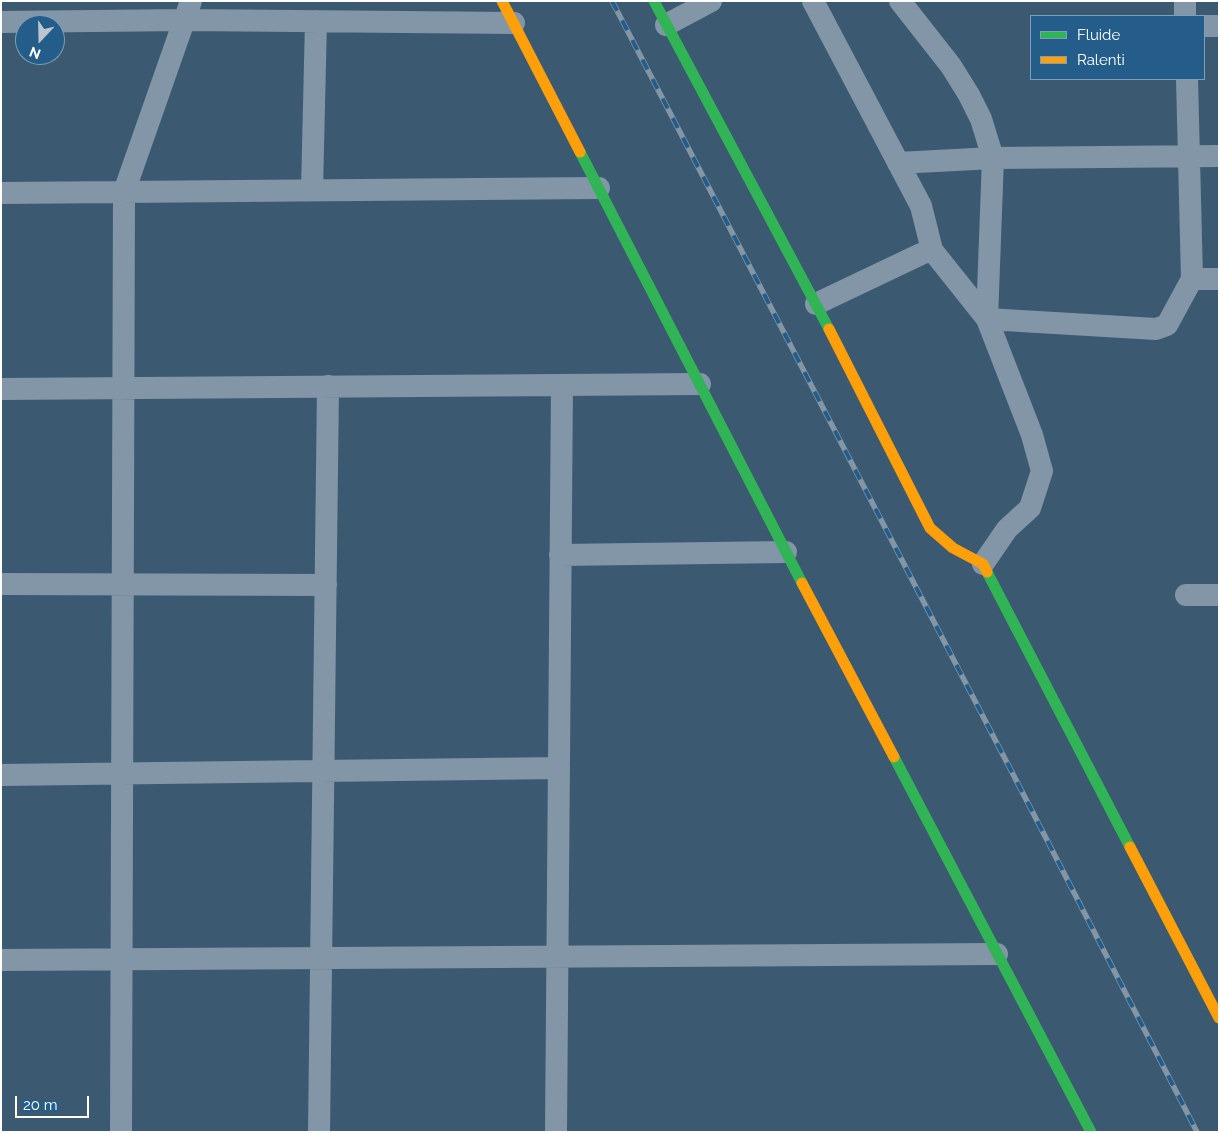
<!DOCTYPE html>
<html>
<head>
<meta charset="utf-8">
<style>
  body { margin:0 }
  #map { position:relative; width:1220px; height:1133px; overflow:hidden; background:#3b5a72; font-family:Raleway,sans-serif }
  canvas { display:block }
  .frame { position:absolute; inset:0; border:2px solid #fff; pointer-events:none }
  .legend { position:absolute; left:1030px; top:15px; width:175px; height:65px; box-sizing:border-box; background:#245d89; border:1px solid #7c9eb8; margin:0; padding:6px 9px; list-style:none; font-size:15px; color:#fff }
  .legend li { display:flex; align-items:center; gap:10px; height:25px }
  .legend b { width:25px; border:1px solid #7c9eb8 }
  .north { position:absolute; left:15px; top:15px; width:50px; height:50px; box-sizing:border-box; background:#245d89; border:1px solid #7c9eb8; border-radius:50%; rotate:201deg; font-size:14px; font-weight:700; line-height:20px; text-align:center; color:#fff }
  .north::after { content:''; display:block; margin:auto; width:18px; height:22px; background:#bac5ce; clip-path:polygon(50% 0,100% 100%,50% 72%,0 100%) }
  .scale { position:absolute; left:15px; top:1096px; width:74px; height:22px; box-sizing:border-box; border:2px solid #fff; border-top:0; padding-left:6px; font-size:15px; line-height:18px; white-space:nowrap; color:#fff; -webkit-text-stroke:4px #245d89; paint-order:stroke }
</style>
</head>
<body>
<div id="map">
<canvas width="1220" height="1133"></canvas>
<div class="frame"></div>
<ul class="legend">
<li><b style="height:6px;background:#30b455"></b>Fluide</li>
<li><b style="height:6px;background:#ff9f0a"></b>Ralenti</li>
</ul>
<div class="north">N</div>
<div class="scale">20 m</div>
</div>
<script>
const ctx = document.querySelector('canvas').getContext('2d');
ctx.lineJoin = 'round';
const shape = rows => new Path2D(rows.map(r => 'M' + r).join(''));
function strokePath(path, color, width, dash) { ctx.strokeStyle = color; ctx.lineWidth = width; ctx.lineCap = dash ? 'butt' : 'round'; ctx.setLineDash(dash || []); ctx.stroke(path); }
const street = shape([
  [813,1,921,206,932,250,921,254,816,304],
  [900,1,951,66,969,95,981,119,993,158,987,319,1032,435,1042,471,1030,508,1007,529,983,564],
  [1185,1,1185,16],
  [1,22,185,20,514,23],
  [666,25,711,1],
  [1204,26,1219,26],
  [898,163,993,158,1219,156],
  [312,190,316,21],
  [1,193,599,188],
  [932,250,987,319,1156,329,1167,325,1192,279,1187,79],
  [1192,279,1219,279],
  [1,389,700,384],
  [560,555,786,552],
  [1,584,326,585],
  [1186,595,1219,595],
  [1,775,559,768],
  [1,960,997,954],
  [121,1132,124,192,191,1],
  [319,1132,328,386],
  [556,1132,562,385]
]);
const fast = shape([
  [654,1,829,329],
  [580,152,802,583],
  [987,572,1130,847],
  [894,757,1091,1132]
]);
const slow = shape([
  [502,1,580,152],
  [829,329,930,528,953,548,983,564,987,572],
  [802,583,894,757],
  [1130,847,1219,1018]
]);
const rail = shape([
  [612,1,1030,807,1197,1132]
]);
strokePath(street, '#8296a7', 22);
strokePath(fast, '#30b455', 11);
strokePath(slow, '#ff9f0a', 11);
strokePath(rail, '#8296a5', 5.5);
strokePath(rail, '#245d89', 4, [11]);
</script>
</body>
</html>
